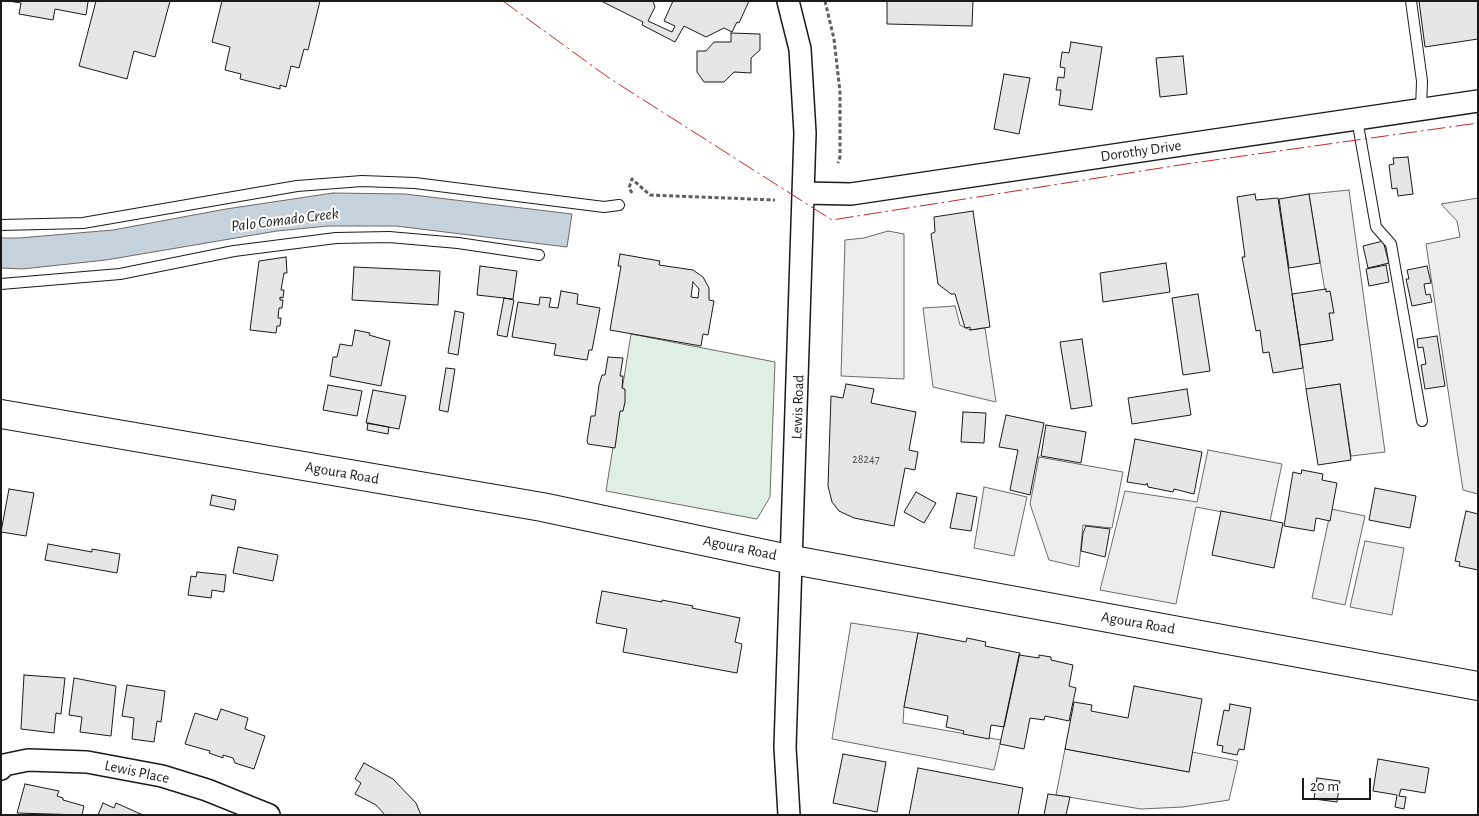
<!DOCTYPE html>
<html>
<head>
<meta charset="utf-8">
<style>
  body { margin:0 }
  #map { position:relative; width:1479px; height:816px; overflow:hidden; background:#fff; font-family:"Alegreya Sans",sans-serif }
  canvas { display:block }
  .frame { position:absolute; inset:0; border:2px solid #1a1a1a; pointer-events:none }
  .scale { position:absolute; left:1302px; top:778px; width:69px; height:22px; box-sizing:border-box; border:2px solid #1a1a1a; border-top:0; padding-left:6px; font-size:15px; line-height:18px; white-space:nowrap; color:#1a1a1a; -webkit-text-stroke:4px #fff; paint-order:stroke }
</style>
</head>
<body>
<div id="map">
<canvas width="1479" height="816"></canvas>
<div class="frame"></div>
<div class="scale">20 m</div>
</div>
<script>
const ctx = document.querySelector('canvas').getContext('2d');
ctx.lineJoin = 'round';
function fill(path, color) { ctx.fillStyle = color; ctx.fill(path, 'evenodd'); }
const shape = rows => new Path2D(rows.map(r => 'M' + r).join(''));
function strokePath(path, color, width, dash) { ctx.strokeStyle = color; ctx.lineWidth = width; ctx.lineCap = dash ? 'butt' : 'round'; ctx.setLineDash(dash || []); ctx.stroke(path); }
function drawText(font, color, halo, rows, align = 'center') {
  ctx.font = font + ' "Alegreya Sans",sans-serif'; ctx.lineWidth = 4; ctx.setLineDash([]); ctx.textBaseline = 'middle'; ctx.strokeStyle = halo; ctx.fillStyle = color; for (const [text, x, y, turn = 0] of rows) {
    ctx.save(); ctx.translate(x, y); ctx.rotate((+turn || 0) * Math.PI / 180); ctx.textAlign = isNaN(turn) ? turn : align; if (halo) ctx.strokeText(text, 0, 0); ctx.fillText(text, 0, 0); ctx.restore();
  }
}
const green = shape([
  [631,334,775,362,770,497,757,519,606,491,631,334]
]);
const parking = shape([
  [1349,190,1385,452,1351,456,1340,384,1306,389,1300,345,1333,340,1309,194,1349,190],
  [1478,198,1478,494,1463,490,1426,244,1460,237,1457,221,1441,204,1478,198],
  [888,231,904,234,904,379,841,376,845,240,864,238,888,231],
  [955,306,960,325,970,330,985,328,996,402,933,387,923,308,955,306],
  [1208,450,1282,464,1270,521,1196,507,1176,604,1100,590,1125,491,1197,502,1208,450],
  [1039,457,1123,472,1112,528,1083,525,1079,567,1049,560,1030,504,1039,457],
  [984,487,1027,497,1014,556,974,548,984,487],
  [1331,509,1365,516,1345,605,1312,598,1331,509],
  [1365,541,1404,548,1392,615,1350,607,1365,541],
  [851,623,918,633,904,707,903,723,1001,740,994,770,832,739,851,623],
  [1065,749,1189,772,1192,752,1238,761,1229,800,1183,807,1141,809,1056,795,1065,749]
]);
const water = shape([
  [333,193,405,194,572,214,567,247,396,226,328,226,277,231,106,260,22,269,1,268,1,238,19,238,113,230,226,209,333,193]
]);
const building = shape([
  [8,1,90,1,88,2,86,15,55,9,53,20,19,14,21,3,8,1],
  [96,1,170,1,155,57,134,51,127,79,79,66,96,1],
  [222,1,320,1,308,50,304,49,299,68,291,66,286,87,280,85,280,89,240,79,241,74,225,70,230,47,212,42,222,1],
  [601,1,653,1,655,7,648,21,672,32,675,26,664,21,673,1,749,1,739,23,737,22,732,32,724,28,706,37,684,26,675,42,642,25,643,22,601,1],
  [887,1,973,1,972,26,887,24,887,1],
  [1419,1,1478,1,1478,39,1425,47,1419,1],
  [731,33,760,34,760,50,751,58,751,73,734,72,724,82,704,82,697,72,697,51,706,51,714,42,731,42,731,33],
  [1071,42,1102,47,1092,110,1059,105,1061,90,1056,90,1058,77,1064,78,1065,68,1060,67,1062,52,1069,53,1071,42],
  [1183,56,1187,94,1160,97,1156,58,1183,56],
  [1004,74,1030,78,1019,134,994,129,1004,74],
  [1408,157,1413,194,1398,196,1397,188,1392,189,1389,165,1394,164,1393,158,1408,157],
  [1255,194,1256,200,1278,198,1303,368,1273,373,1269,352,1263,353,1260,330,1256,331,1242,257,1245,257,1237,197,1255,194],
  [1309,194,1320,263,1289,268,1279,199,1309,194],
  [973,211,990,327,970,330,970,327,965,328,963,321,955,294,951,294,938,284,931,234,935,232,934,217,973,211],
  [1383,241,1389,263,1368,268,1363,246,1383,241],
  [620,254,660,261,659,265,693,270,703,277,709,288,709,300,714,301,708,335,703,334,701,346,610,330,621,266,618,266,620,254],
  [693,282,699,289,698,298,691,297,693,282],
  [286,257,287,273,284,273,281,290,284,290,283,298,280,297,280,300,283,300,282,308,279,308,278,318,281,318,280,326,277,326,276,333,250,330,259,261,286,257],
  [1166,263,1170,292,1103,302,1100,273,1166,263],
  [1386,265,1389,282,1369,286,1366,269,1386,265],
  [480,266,517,271,513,299,477,295,480,266],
  [1427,266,1431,283,1424,284,1426,295,1430,294,1432,302,1412,306,1406,279,1409,279,1407,270,1427,266],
  [354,267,440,271,438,305,352,300,354,267],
  [1326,289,1326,292,1330,291,1334,313,1329,313,1333,340,1300,345,1292,294,1326,289],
  [561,291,578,294,577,304,600,308,592,350,589,350,587,360,554,355,556,344,512,337,518,302,539,305,540,297,551,298,549,307,558,308,561,291],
  [1198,294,1210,371,1183,375,1172,298,1198,294],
  [504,298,514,300,507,337,497,335,504,298],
  [455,311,464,313,458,355,448,353,455,311],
  [355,330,370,333,369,335,390,341,381,386,330,376,333,357,337,357,340,344,352,346,355,330],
  [1437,336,1445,386,1425,389,1421,365,1426,364,1423,347,1418,348,1417,339,1437,336],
  [1082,339,1092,406,1071,409,1060,342,1082,339],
  [608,357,623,358,620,376,623,376,622,388,625,389,625,402,623,411,620,411,615,448,588,444,587,441,591,416,595,416,599,385,602,375,605,375,608,357],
  [446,368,455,369,448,412,439,410,446,368],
  [846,384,874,389,871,403,916,412,909,450,918,452,915,470,905,468,894,526,854,518,839,511,832,502,828,486,831,396,843,398,846,384],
  [1340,384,1351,460,1318,465,1306,389,1340,384],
  [328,385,362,391,357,416,323,410,328,385],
  [1187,389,1191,415,1132,424,1128,398,1187,389],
  [373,390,406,396,399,429,366,423,373,390],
  [963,412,986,413,984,443,961,442,963,412],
  [1006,415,1044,423,1030,495,1010,490,1018,450,999,447,1006,415],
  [368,423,389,427,388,434,367,430,368,423],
  [1046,425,1086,432,1081,463,1041,456,1046,425],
  [1135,439,1202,452,1194,494,1174,489,1173,492,1148,487,1147,483,1146,485,1127,482,1135,439],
  [1302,470,1323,474,1322,480,1337,483,1330,521,1316,518,1314,531,1284,526,1293,472,1301,474,1302,470],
  [1375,488,1416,496,1410,528,1369,520,1375,488],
  [9,489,34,493,26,536,1,532,9,489],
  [916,492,936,503,924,523,904,512,916,492],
  [957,493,977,497,971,531,950,528,957,493],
  [212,495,236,500,234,510,210,505,212,495],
  [1221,511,1283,523,1274,568,1212,555,1221,511],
  [1466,511,1478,514,1478,570,1459,566,1460,562,1455,561,1466,511],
  [1086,526,1110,529,1105,557,1081,551,1083,533,1086,526],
  [48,544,92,552,92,549,120,554,117,573,45,560,48,544],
  [238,547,278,555,273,581,233,573,238,547],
  [197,572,226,575,224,592,212,590,211,598,188,595,191,576,196,577,197,572],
  [602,591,662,602,662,600,693,606,692,608,740,618,735,642,742,644,737,673,623,652,627,629,596,623,602,591],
  [918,633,966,642,967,638,986,642,985,646,1020,653,1004,727,991,725,989,739,963,734,964,731,946,727,948,716,904,707,918,633],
  [1019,655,1039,658,1039,655,1051,657,1051,660,1073,665,1069,686,1076,688,1069,721,1045,716,1044,720,1030,718,1024,749,1000,744,1019,655],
  [24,675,65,678,61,714,56,713,54,733,21,729,24,675],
  [74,678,116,686,111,736,80,732,82,717,69,715,74,678],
  [127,685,165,691,161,722,157,721,154,742,132,739,134,718,122,716,127,685],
  [1134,686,1202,699,1189,772,1065,749,1074,702,1092,705,1091,711,1128,718,1134,686],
  [1230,704,1251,708,1244,750,1239,749,1237,755,1222,752,1223,746,1217,745,1224,710,1229,711,1230,704],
  [221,709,248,718,245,729,265,736,254,769,235,763,233,758,223,755,223,758,209,753,210,751,185,744,195,713,217,720,221,709],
  [843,754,886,762,877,812,833,803,843,754],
  [1378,759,1429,768,1425,793,1401,789,1399,796,1406,797,1404,809,1395,807,1397,795,1373,791,1378,759],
  [364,763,393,779,416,803,421,815,385,815,376,805,355,794,361,783,355,779,364,763],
  [918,768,1023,788,1018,815,909,815,918,768],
  [1317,778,1340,781,1337,802,1314,799,1317,778],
  [25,784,59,791,57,796,63,798,63,800,84,806,82,815,17,813,25,784],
  [1048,794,1070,797,1066,815,1044,815,1048,794],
  [103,803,114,808,116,803,143,815,98,815,103,803]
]);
const path = shape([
  [825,1,834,39,840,92,840,157,838,163],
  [632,193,629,188,632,179,650,195,775,200]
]);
const service = shape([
  [1411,1,1422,81,1421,110],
  [1357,119,1376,227,1391,244,1422,421],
  [1,225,83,223,297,186,362,181,415,183,604,207,619,205],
  [1,284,120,274,234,251,336,238,389,237,458,243,539,255]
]);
const minor = shape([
  [788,1,800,49,805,133,785,747,789,815],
  [804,193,851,194,1478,101],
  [1,769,4,765,28,760,87,762,162,776,207,790,269,815]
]);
const secondary = shape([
  [1,414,542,507,793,560,1478,686]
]);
const power = shape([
  [503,1,609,78,832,220,1186,164,1478,123]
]);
const numberNames = [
  ["28247",866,459]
];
const streetNames = [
  ["Dorothy Drive",1141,151,-8],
  ["Lewis Road",798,407,-88],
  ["Agoura Road",342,473,10],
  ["Agoura Road",740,548,12],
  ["Agoura Road",1138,623,10],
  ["Lewis Place",137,772,12]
];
const waterNames = [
  ["Palo Comado Creek",285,220,-7]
];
fill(green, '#e0efe3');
strokePath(green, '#6a6a6a', 1);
fill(parking, '#ededed');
strokePath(parking, '#6a6a6a', 1);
fill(water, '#c6d2dc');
strokePath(water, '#6a6a6a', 1);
fill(building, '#e6e6e6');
strokePath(building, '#1a1a1a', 1);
strokePath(service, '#1a1a1a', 12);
strokePath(minor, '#1a1a1a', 24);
strokePath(secondary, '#1a1a1a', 30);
strokePath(path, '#5f5f5f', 3, [4, 2.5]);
strokePath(service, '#fff', 10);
strokePath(minor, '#fff', 21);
strokePath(secondary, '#fff', 28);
strokePath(power, '#c62828', 1, [18, 4, 2.5, 4]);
drawText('12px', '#4d4d4d', null, numberNames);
drawText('15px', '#1a1a1a', '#fff', streetNames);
drawText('italic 16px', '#1a1a1a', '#fff', waterNames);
</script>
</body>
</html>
